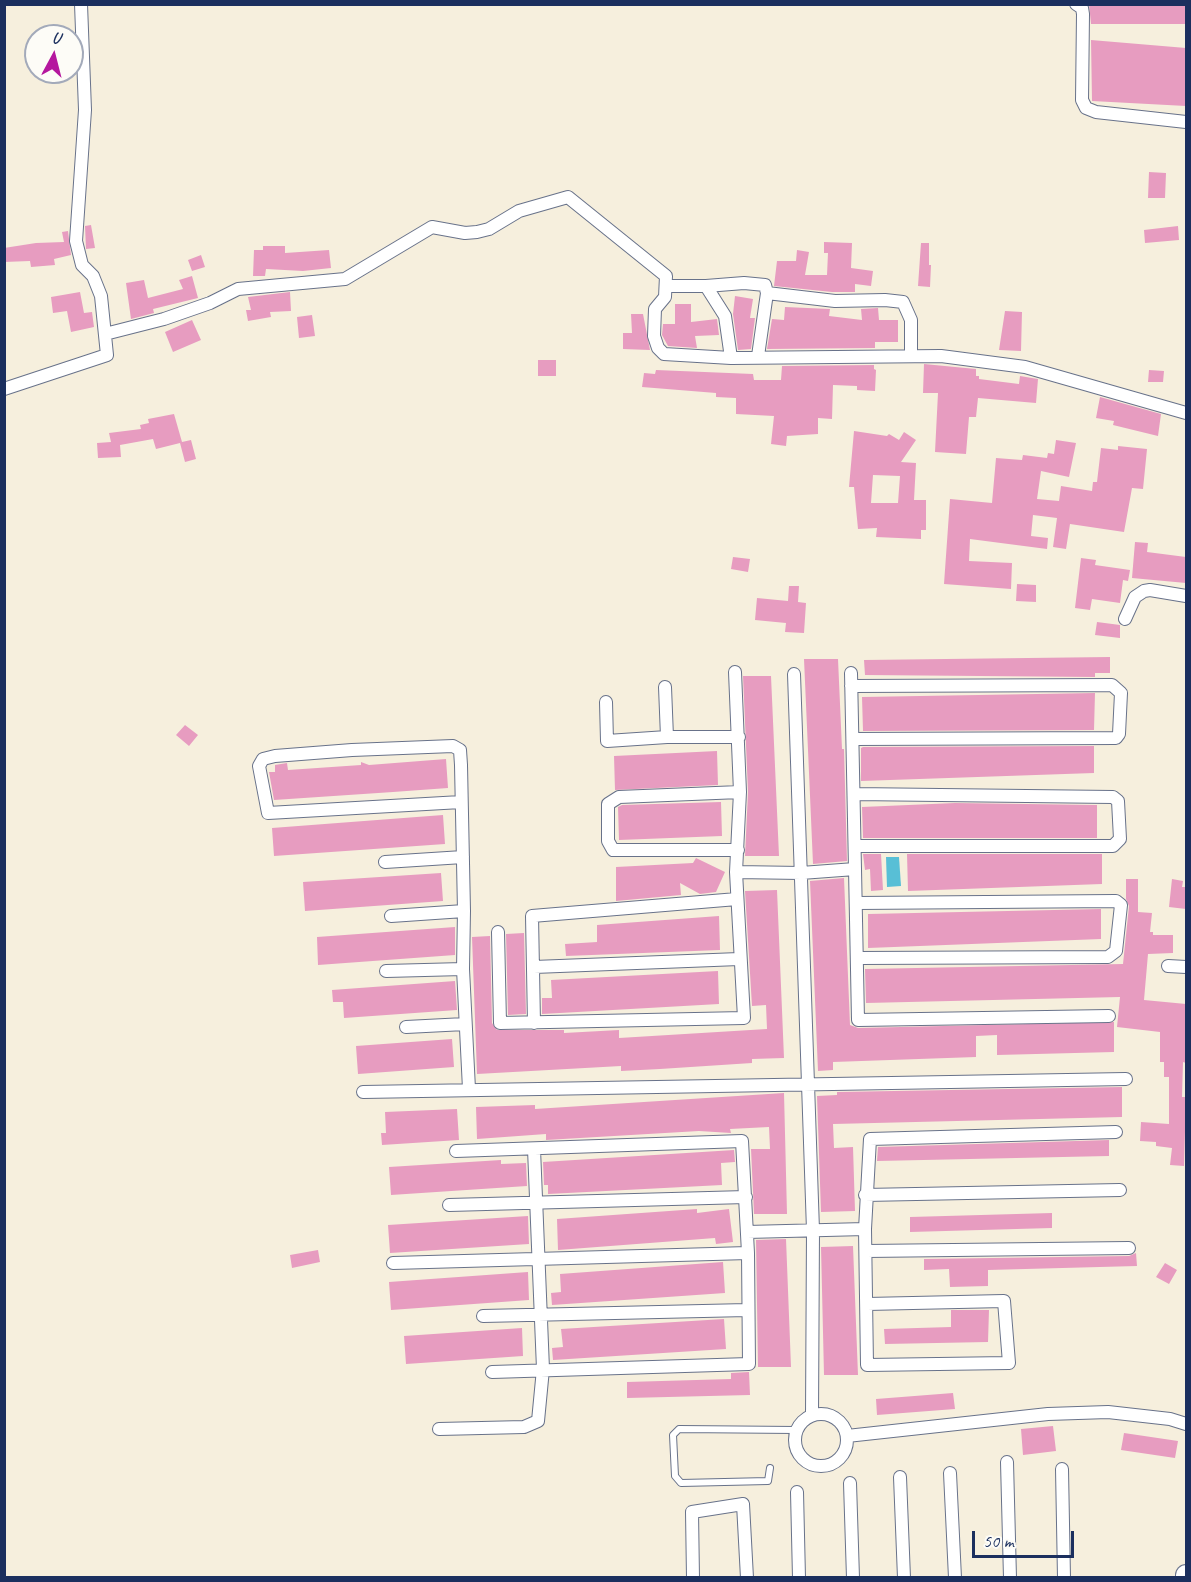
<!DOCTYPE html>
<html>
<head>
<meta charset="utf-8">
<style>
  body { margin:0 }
  #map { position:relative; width:1191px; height:1582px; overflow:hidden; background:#f6efdd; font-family:Caveat,sans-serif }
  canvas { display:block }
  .frame { position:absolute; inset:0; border:6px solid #1b2f5e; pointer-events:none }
  .north { position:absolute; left:24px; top:24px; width:60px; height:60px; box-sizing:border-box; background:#fdfcf7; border:2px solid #a3aaba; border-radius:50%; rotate:7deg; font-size:16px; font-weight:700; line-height:24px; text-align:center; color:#1b2f5e }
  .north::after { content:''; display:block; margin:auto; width:21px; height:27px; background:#b5179e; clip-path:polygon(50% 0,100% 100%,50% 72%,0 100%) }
  .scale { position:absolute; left:972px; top:1531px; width:102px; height:27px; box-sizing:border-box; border:3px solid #1b2f5e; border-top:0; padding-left:8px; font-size:18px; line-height:21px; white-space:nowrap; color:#1b2f5e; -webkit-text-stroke:4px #fdfcf7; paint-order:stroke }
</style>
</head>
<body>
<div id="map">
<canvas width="1191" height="1582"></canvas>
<div class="frame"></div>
<div class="north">U</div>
<div class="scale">50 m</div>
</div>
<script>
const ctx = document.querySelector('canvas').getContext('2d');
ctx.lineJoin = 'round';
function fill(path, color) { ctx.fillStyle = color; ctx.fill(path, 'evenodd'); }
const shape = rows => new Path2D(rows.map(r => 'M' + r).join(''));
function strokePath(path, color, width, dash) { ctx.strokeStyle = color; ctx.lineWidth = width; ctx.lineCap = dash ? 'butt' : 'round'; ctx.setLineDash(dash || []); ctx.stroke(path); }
const water = shape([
  [886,857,899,857,901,886,887,887]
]);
const building = shape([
  [1089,4,1186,5,1186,24,1091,24],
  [1091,40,1186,48,1186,106,1092,101],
  [1149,172,1166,173,1165,198,1148,198],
  [91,225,95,248,86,249,85,226],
  [1178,226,1179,240,1145,243,1144,230],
  [68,231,71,255,54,259,55,265,31,267,30,261,4,262,4,248,36,243,64,242,62,232],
  [824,242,852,243,851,268,873,271,871,286,855,284,855,292,832,292,774,286,777,261,796,261,797,250,809,252,805,275,827,275,828,253,824,253],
  [921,243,929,243,929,265,931,265,930,287,918,286],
  [263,246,285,246,285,253,329,250,331,268,303,271,266,269,265,276,253,276,254,250,263,250],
  [201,255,205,267,192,271,188,260],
  [192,276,198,298,153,309,154,313,131,319,126,283,144,280,148,298,183,289,179,280],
  [80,292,84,313,92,312,94,327,71,332,67,311,53,313,51,297],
  [290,292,291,311,270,312,271,317,248,321,246,310,251,310,248,297],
  [735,296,753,299,750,318,755,318,751,349,738,350,733,314],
  [675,304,691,304,691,322,717,319,719,335,695,336,697,348,668,346,662,335,663,324,675,324],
  [785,307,830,309,829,316,862,320,861,309,878,308,879,320,898,320,898,342,875,342,875,348,767,349,772,319,784,320],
  [1005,311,1022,312,1021,351,999,350],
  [631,314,643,314,650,350,623,349,623,333,632,333],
  [312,315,315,336,299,338,297,317],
  [192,320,201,340,173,352,165,332],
  [538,360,556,360,556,376,538,376],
  [924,364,976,369,976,376,979,376,979,379,1019,384,1020,376,1038,379,1036,403,978,398,976,417,969,417,966,454,935,452,938,393,923,393],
  [874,365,874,369,876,370,875,391,857,390,857,386,833,385,832,419,818,418,818,434,787,436,786,446,771,444,774,416,736,414,736,398,716,397,716,393,642,387,644,373,655,374,656,370,753,374,754,380,781,380,782,366],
  [1149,370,1164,371,1163,382,1148,382],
  [1100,397,1161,414,1158,436,1113,425,1114,421,1096,418],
  [174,414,182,442,191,440,196,459,185,462,180,443,156,449,153,439,120,445,121,457,98,458,97,443,111,442,109,433,141,429,140,425,149,423,148,419],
  [854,431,887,436,889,434,899,440,904,432,916,440,901,462,916,463,914,500,926,500,926,530,921,530,921,539,876,537,877,528,858,529,854,487,849,487],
  [873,475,900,476,898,503,871,503],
  [1056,440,1076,443,1069,477,1041,471,1037,499,1059,501,1061,486,1092,491,1093,482,1097,482,1101,448,1118,450,1118,446,1147,449,1143,489,1132,488,1124,532,1070,524,1066,549,1053,547,1057,518,1033,515,1031,536,1048,538,1047,549,970,539,969,561,1012,563,1011,589,944,584,950,499,992,503,996,458,1022,460,1023,455,1047,458,1048,453,1054,454],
  [1135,542,1148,543,1147,552,1186,557,1186,583,1132,578],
  [733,557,750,559,748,572,731,569],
  [1081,558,1096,560,1095,565,1130,570,1128,581,1123,580,1120,603,1092,599,1090,610,1075,608],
  [1017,584,1036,585,1036,602,1016,601],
  [789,586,799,586,798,602,806,603,804,633,785,632,786,623,755,620,757,598,788,601],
  [1097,622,1120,625,1120,638,1095,635],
  [1110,657,1110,673,1095,673,1095,677,865,675,864,660],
  [804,659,838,659,842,749,844,749,847,861,813,864],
  [743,676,771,676,779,856,745,856,748,792],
  [1095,693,1094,730,863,731,862,697],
  [185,725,198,735,189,746,176,735],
  [1094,746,1094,773,861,781,861,748,863,747],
  [717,751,718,785,615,790,614,756],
  [446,759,448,788,393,792,274,800,269,772,275,772,275,765,287,763,288,770,361,765,361,762,369,765],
  [721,802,722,836,619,840,618,807,622,805],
  [955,803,1097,805,1097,838,863,838,862,807],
  [443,815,445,844,274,856,272,828],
  [863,854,881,854,883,890,871,891,870,869,865,870],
  [907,854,1102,854,1102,884,908,891],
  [696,858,725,872,716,892,700,894,680,883,681,895,616,901,616,867,693,863],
  [441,873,443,901,305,911,303,882],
  [844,878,850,1025,858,1028,1114,1022,1114,1052,997,1055,997,1035,976,1036,976,1057,833,1062,833,1070,818,1071,810,881],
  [1126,879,1138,879,1138,912,1152,913,1150,932,1153,932,1153,935,1173,935,1173,953,1148,954,1144,1000,1186,1004,1186,1063,1183,1062,1182,1097,1186,1097,1184,1166,1170,1165,1172,1148,1156,1146,1156,1142,1140,1141,1141,1122,1169,1124,1169,1077,1164,1077,1164,1062,1160,1062,1160,1032,1117,1027,1120,997,866,1003,865,969,1123,964,1129,906,1126,899],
  [1172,879,1183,881,1182,887,1186,887,1186,909,1169,907],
  [777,890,784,1058,752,1059,752,1063,660,1069,621,1071,621,1066,477,1074,472,937,490,936,492,1023,497,1030,564,1030,564,1033,619,1030,619,1038,767,1029,766,1005,752,1006,745,891],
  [1101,909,1101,939,868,948,868,914],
  [719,916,720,950,566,956,565,944,597,942,597,925],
  [455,927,455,955,318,965,317,937],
  [524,933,526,1014,508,1015,506,934],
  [718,971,719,1004,542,1014,542,998,552,998,551,980],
  [455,981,457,1010,344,1018,343,1002,333,1002,332,990],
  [452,1039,454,1067,358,1074,356,1046],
  [1122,1087,1122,1117,833,1124,834,1148,853,1147,855,1211,821,1212,817,1096,837,1095,837,1092],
  [784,1093,787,1214,754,1214,751,1149,770,1149,769,1127,730,1129,731,1133,699,1131,546,1140,546,1134,477,1139,476,1107,535,1105,535,1109],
  [457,1109,459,1140,382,1145,381,1133,386,1133,385,1112],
  [1109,1140,1109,1156,877,1161,878,1147],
  [734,1150,735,1162,721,1163,722,1185,548,1194,548,1185,544,1185,543,1162],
  [501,1160,501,1164,526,1163,527,1186,391,1195,389,1167],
  [697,1209,697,1213,729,1209,733,1242,716,1244,715,1238,558,1250,557,1219],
  [1052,1213,1052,1228,910,1232,910,1217],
  [528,1216,529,1244,390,1253,388,1225],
  [786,1239,791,1367,758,1367,756,1240],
  [853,1246,858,1375,824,1375,821,1247],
  [318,1250,320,1262,292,1268,290,1255],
  [1136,1253,1137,1266,988,1270,988,1286,950,1287,949,1269,924,1270,924,1259,1129,1256],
  [723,1262,725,1293,552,1305,551,1293,561,1292,560,1274],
  [1165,1263,1177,1270,1169,1284,1156,1277],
  [528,1272,529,1300,391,1310,389,1282],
  [951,1310,989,1310,988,1342,885,1344,884,1329,951,1327],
  [724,1319,726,1349,553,1360,552,1348,563,1347,561,1329],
  [522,1328,523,1356,406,1364,404,1336],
  [749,1372,750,1395,627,1398,627,1382,731,1379,731,1373],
  [953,1393,955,1409,877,1415,876,1399],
  [1053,1426,1056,1451,1023,1455,1021,1429],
  [1124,1433,1178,1441,1175,1458,1121,1450]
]);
const service = shape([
  [770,1468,768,1481,681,1483,675,1476,673,1435,679,1429,796,1430]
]);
const minor = shape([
  [1076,4,1082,8,1083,14,1082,100,1086,108,1096,112,1186,122],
  [668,286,706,286,725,316,731,358],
  [706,286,744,283,765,285,767,293,758,356],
  [767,293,835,301,885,300,903,302,911,320,911,356],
  [105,334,164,319,210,303,238,289,345,279,432,227,465,233,477,232,489,229,519,211,568,197,666,276,665,297,655,309,654,336,658,348,664,354,731,358,941,356,1025,367,1186,413],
  [4,389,107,355,101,296,93,276,82,265,76,241,85,110,81,4],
  [1125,619,1135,597,1144,591,1150,590,1186,596],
  [794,674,813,1230,812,1415],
  [851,686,1112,685,1121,693,1119,734,1116,738,853,739],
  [665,687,667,737],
  [606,702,607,741,667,737,739,737],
  [854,794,1113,797,1118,801,1120,839,1113,846,855,846],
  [461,802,268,813,259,766,263,759,275,756,352,750,453,746,460,750,461,765,464,911,463,969,469,1089],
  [738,850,613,850,608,841,608,804,619,797,740,792],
  [385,862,463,857],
  [855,869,858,1020,1109,1016],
  [736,872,801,873,855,869,851,673],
  [857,903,1116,901,1121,905,1116,951,1108,957,858,958],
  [391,916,464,911],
  [498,932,500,1023,744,1018,736,872,740,792,735,672],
  [1168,966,1186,967],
  [534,967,739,959],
  [386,971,463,969],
  [534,1023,532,916,737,899],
  [406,1027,465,1024],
  [363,1092,1126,1079],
  [456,1151,742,1141,748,1253,749,1364,492,1372],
  [865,1195,1120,1190],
  [449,1205,746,1197],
  [747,1232,865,1229],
  [866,1251,1129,1248],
  [393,1263,748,1253],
  [867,1304,1004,1301,1009,1363,867,1365,865,1229,870,1139,1116,1132],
  [483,1316,747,1310],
  '795 1440a26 26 0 1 1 52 0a26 26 0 1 1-52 0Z',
  [439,1429,524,1427,538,1421,543,1369,534,1149],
  [847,1436,1048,1414,1108,1412,1170,1419,1186,1424],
  [1007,1462,1010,1578],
  [1062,1469,1064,1578],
  [950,1473,955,1578],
  [900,1477,904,1578],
  [850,1483,853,1578],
  [797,1492,799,1578],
  [693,1578,692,1512,743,1504,747,1578]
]);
const primary = shape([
  [1186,1578,1186,1575]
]);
fill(water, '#58bfd6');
fill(building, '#e79cc0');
strokePath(service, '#68728a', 8);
strokePath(minor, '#68728a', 14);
strokePath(primary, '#68728a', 22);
strokePath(service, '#fff', 6);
strokePath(minor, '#fff', 12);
strokePath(primary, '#fff', 20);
</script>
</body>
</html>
